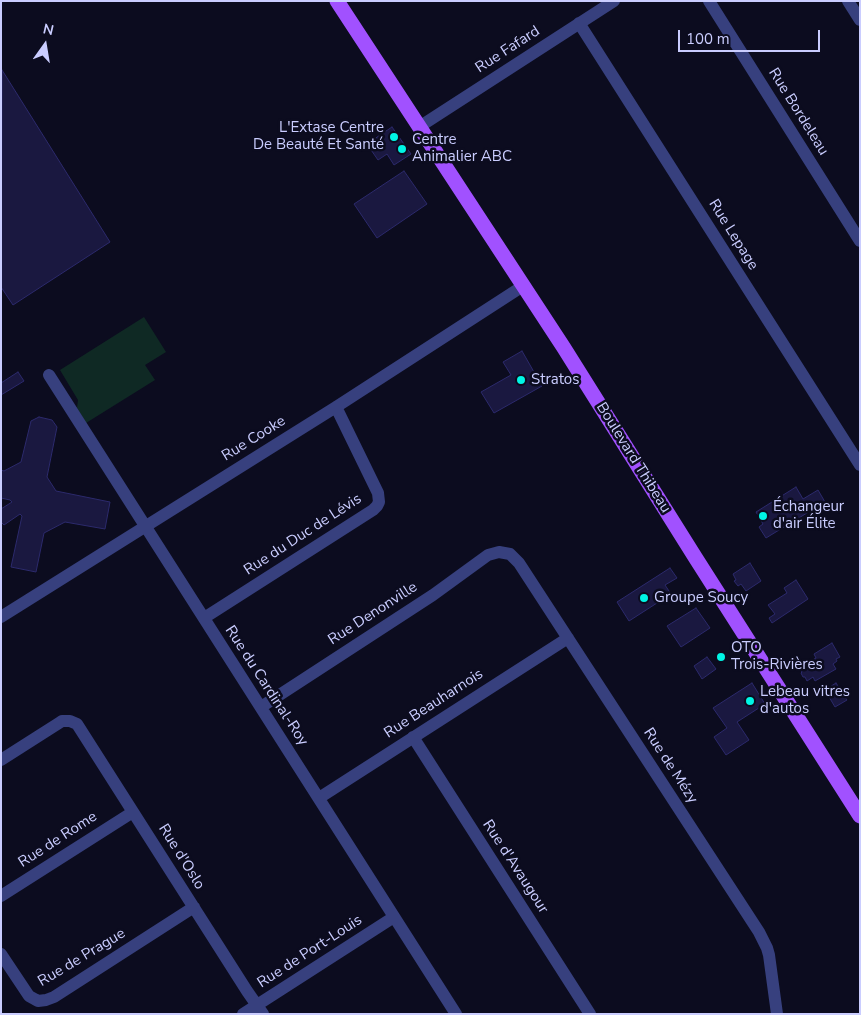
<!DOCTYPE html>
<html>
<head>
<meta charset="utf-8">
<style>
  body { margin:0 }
  #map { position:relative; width:861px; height:1015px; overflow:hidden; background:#0c0c1f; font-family:"Nunito Sans",sans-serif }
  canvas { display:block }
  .frame { position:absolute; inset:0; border:2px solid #cacdff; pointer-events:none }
  .north { position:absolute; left:20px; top:20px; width:50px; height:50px; -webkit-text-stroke:4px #0c0c1f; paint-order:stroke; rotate:13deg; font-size:14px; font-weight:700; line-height:20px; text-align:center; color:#cacdff }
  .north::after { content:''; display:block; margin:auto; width:18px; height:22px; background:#cacdff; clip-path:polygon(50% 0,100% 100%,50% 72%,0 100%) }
  .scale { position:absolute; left:678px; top:30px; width:142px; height:22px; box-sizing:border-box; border:2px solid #cacdff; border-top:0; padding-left:6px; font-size:15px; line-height:18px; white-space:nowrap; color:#cacdff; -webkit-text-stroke:4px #0c0c1f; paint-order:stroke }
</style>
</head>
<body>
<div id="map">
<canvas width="861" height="1015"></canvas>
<div class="frame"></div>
<div class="north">N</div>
<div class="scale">100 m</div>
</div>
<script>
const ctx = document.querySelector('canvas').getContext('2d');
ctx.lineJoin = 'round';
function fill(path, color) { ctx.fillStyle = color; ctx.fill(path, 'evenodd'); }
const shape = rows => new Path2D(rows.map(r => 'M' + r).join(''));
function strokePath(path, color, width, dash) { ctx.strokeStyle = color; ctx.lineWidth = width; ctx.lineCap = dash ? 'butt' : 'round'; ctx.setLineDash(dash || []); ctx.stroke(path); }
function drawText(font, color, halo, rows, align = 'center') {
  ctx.font = font + ' "Nunito Sans",sans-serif'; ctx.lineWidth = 5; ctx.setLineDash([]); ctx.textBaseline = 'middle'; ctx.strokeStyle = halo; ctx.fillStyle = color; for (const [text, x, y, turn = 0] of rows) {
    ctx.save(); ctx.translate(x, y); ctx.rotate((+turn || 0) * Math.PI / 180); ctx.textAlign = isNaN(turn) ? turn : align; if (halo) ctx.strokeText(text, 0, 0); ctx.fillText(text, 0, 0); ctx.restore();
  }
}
const green = shape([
  [144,317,166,352,145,365,155,380,86,423,77,408,78,400,60,370]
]);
const building = shape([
  [2,70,110,242,13,305,1,287,2,70],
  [392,127,411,154,394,165,387,154,378,160,367,144,392,127],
  [404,171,427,204,377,238,354,204,404,171],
  [522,351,542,386,494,413,481,392,511,375,503,362,522,351],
  [18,372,24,381,1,395,1,383,18,372],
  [39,417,52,420,57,427,47,477,56,491,110,502,105,529,65,522,44,533,36,572,11,567,22,516,20,514,4,525,1,522,1,509,12,502,10,500,1,498,1,470,4,471,21,462,31,421,39,417],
  [796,487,803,499,818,490,825,502,766,538,759,527,763,524,756,512,796,487],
  [750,563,761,581,746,591,741,584,738,586,734,581,736,580,733,574,750,563],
  [670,568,677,578,665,585,671,594,629,621,617,602,670,568],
  [796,580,808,599,772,623,769,618,775,614,768,605,787,593,784,588,796,580],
  [696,608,710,628,681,647,667,626,696,608],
  [832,643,840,657,836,659,837,661,833,664,836,669,815,681,813,677,807,681,805,677,803,677,801,673,802,672,800,667,816,658,814,654,832,643],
  [707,657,716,669,702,679,694,666,707,657],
  [752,683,765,704,737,722,749,740,726,755,714,737,727,728,713,708,752,683],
  [836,683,847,700,835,707,825,690,836,683]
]);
const minor = shape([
  [709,1,860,241],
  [848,1,860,20],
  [579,23,860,465],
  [419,127,614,1],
  [49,375,456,1014],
  [1,617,336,407,523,286],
  [204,618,373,510,377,506,379,502,378,493,336,407],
  [261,707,433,595,488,555,499,552,510,554,519,563,759,932,767,948,769,955,777,1014],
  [413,737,590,1014],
  [1,760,59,723,62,721,70,721,77,724,247,991,263,1014],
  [319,798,568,638],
  [1,896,133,812],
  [1,954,29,996,38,1001,46,1000,54,997,194,907],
  [243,1014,394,917]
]);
const major = shape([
  [337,1,564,348,695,557,860,816]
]);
const markers = [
  [394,137,5,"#00f5e5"],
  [402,149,5,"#00f5e5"],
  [521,380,5,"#00f5e5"],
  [763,516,5,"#00f5e5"],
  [644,598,5,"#00f5e5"],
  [721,657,5,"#00f5e5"],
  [750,701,5,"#00f5e5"]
];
const streetNames = [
  ["Rue Fafard",508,50,-33],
  ["Rue Bordeleau",798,112,58],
  ["Rue Lepage",733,235,58],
  ["Rue Cooke",254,439,-32],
  ["Boulevard Thibeau",633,458,58],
  ["Rue du Duc de Lévis",303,535,-33],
  ["Rue Denonville",373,614,-33],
  ["Rue du Cardinal-Roy",266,686,57],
  ["Rue Beauharnois",434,704,-33],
  ["Rue de Mézy",670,766,57],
  ["Rue de Rome",58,840,-33],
  ["Rue d'Oslo",181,857,58],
  ["Rue d'Avaugour",515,867,57],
  ["Rue de Port-Louis",310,952,-33],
  ["Rue de Prague",82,958,-31]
];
const poiNames = [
  ["L'Extase Centre",384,128,"right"],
  ["De Beauté Et Santé",384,145,"right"],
  ["Centre",412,140],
  ["Animalier ABC",412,157],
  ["Stratos",531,380],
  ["Échangeur",773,507],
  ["d'air Élite",773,524],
  ["Groupe Soucy",654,598],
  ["OTO",731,648],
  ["Trois-Rivières",731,665],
  ["Lebeau vitres",760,692],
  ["d'autos",760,709]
];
fill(green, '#0f2924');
fill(building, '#1a1840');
strokePath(building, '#2c2a6c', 1);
strokePath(minor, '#37407e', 12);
strokePath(major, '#a151ff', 15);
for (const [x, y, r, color] of markers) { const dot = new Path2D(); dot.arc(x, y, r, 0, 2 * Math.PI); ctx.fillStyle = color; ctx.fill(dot); strokePath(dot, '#0c0c1f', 2); }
drawText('15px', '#cacdff', '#0c0c1f', streetNames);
drawText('15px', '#cacdff', '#0c0c1f', poiNames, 'left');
</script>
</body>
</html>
